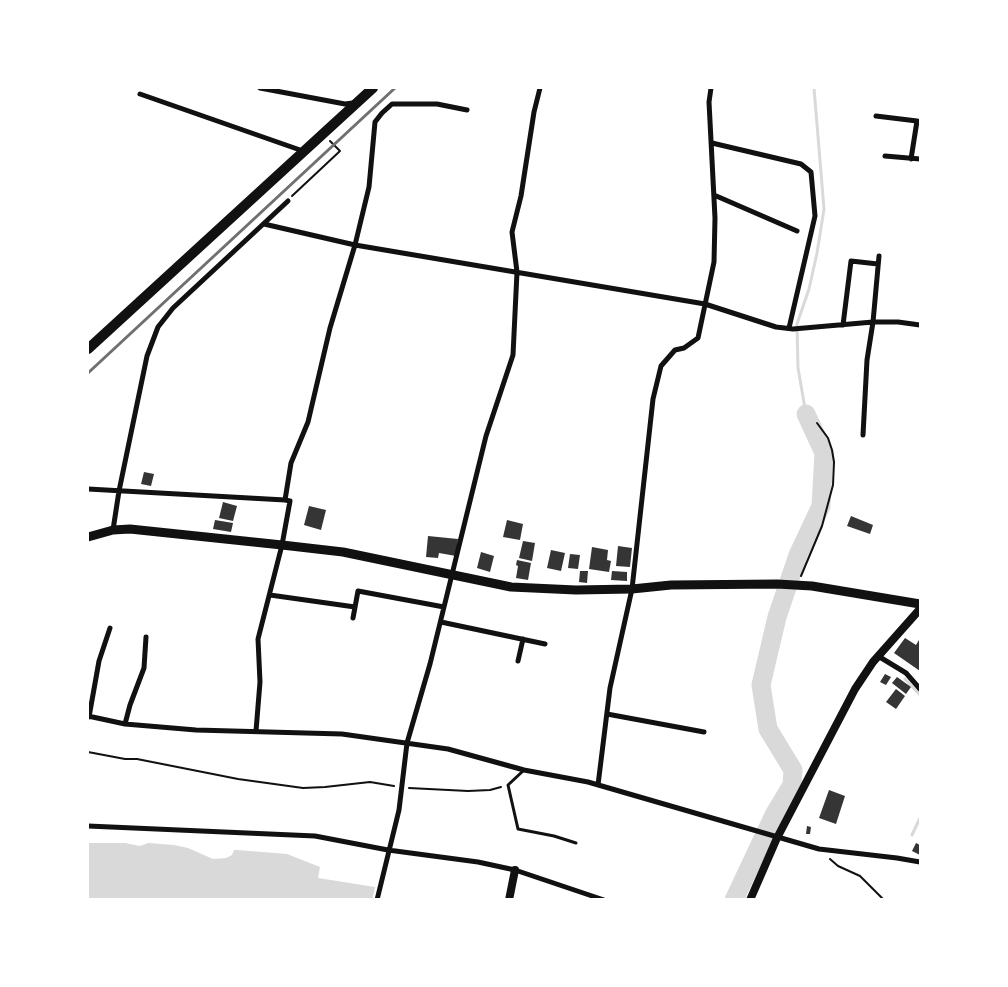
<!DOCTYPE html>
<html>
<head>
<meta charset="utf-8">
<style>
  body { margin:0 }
  #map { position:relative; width:1008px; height:987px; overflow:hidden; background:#fff; font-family:Overpass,sans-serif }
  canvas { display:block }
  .frame { position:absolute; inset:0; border:89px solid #fff; pointer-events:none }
</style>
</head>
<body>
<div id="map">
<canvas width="1008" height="987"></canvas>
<div class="frame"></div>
</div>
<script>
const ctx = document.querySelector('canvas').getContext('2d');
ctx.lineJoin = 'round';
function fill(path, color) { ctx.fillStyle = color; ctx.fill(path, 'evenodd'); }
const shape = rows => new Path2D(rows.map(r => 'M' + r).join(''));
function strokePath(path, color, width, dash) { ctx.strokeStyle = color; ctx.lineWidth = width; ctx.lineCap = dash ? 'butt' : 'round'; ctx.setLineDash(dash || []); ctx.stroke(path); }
const water = shape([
  [88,843,125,843,140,846,148,843,174,845,188,848,213,859,226,858,232,855,234,850,237,850,287,854,320,867,318,878,375,887,372,900,88,899]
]);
const stream = shape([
  [806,414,798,368,797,324,809,289,817,253,824,209,814,88],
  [905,679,920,695],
  [912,835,920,818]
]);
const river = shape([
  [734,900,774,815,792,785,793,770,768,729,761,685,777,617,798,555,821,506,824,453,806,414]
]);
const building = shape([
  [144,472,154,474,151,486,141,484],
  [223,502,237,506,233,521,219,518],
  [309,506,326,510,321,530,304,525],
  [851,516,873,525,870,534,847,526],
  [215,520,233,523,231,532,213,529],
  [507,520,523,524,520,540,503,537],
  [428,536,458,539,456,556,439,553,438,558,426,557],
  [523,541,535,543,532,561,519,558],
  [618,546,632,548,630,567,616,566],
  [592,547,608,550,607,560,611,561,609,572,589,569],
  [551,550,565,553,561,571,547,568],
  [481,552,494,556,490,572,477,568],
  [570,554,580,555,578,569,568,568],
  [517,560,531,563,528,580,516,578,518,566,516,565],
  [580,571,588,571,587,583,579,582],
  [612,571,627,572,627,581,611,580],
  [905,638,916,645,919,640,920,641,920,671,894,653],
  [885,674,891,677,886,685,880,682],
  [897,677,911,687,906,694,892,683],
  [896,689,905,696,896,709,886,702],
  [829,790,845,796,836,824,819,818],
  [807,826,811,827,810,834,806,834],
  [916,843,920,845,920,855,912,851]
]);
const path = shape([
  [292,196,340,151,330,141],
  [801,576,822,526,833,485,834,462,832,450,828,438,817,423],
  [88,752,125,759,137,759,238,779,303,788,325,787,370,782,394,786],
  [409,788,468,791,490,790,501,787],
  [830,859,838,866,860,876,884,900]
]);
const service = shape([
  [523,771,508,785,518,829,554,836,576,843]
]);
const minor = shape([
  [260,88,345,104,353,103],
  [140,94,303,151],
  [876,116,917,121,911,159],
  [712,143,801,164,811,172,815,216,789,328],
  [885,156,920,159],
  [714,195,797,231],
  [264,224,355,245,705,304,776,327,793,329,873,322,898,322,920,325],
  [843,325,851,261,878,264],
  [863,435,867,360,873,322,879,256],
  [88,489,285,500],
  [113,530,119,491,147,356,158,327,173,308,288,201],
  [270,595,355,607],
  [353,618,358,591,444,607],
  [441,622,545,644],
  [878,656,906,673,920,689],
  [518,661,523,639],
  [607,714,704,732],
  [88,716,125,724,196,730,342,734,448,749,524,770,588,782,819,849,897,858,920,862],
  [89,717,99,661,110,628],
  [125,724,130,705,144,668,146,637],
  [256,731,260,682,258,639,282,545,290,501,285,500,291,463,308,422,330,328,355,245,369,187,375,122,382,113,392,104,437,104,467,110],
  [598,785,610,688,632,589,653,399,661,366,675,350,684,348,698,338,714,262,715,218,709,102,711,88],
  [88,826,315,836,388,850,478,862,515,870,604,900],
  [377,900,399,810,407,743,430,664,486,436,513,355,517,272,512,232,521,196,534,112,540,88]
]);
const tertiary = shape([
  [509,900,515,870],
  [750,900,777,838,855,689,873,662,920,609]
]);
const primary = shape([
  [88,537,113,530,130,529,282,545,343,552,511,587,576,590,632,589,671,585,777,584,812,586,920,604]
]);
const trunk = shape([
  [88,349,373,88]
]);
const rail = shape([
  [88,373,395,88]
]);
fill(water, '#d9d9d9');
strokePath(stream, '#d9d9d9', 3);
strokePath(river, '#d9d9d9', 19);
fill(building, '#353535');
strokePath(path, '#111', 2);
strokePath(service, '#111', 3);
strokePath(minor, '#111', 5);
strokePath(tertiary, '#111', 8);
strokePath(primary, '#111', 9);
strokePath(trunk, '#111', 10);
strokePath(rail, '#707070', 3);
</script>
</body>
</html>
